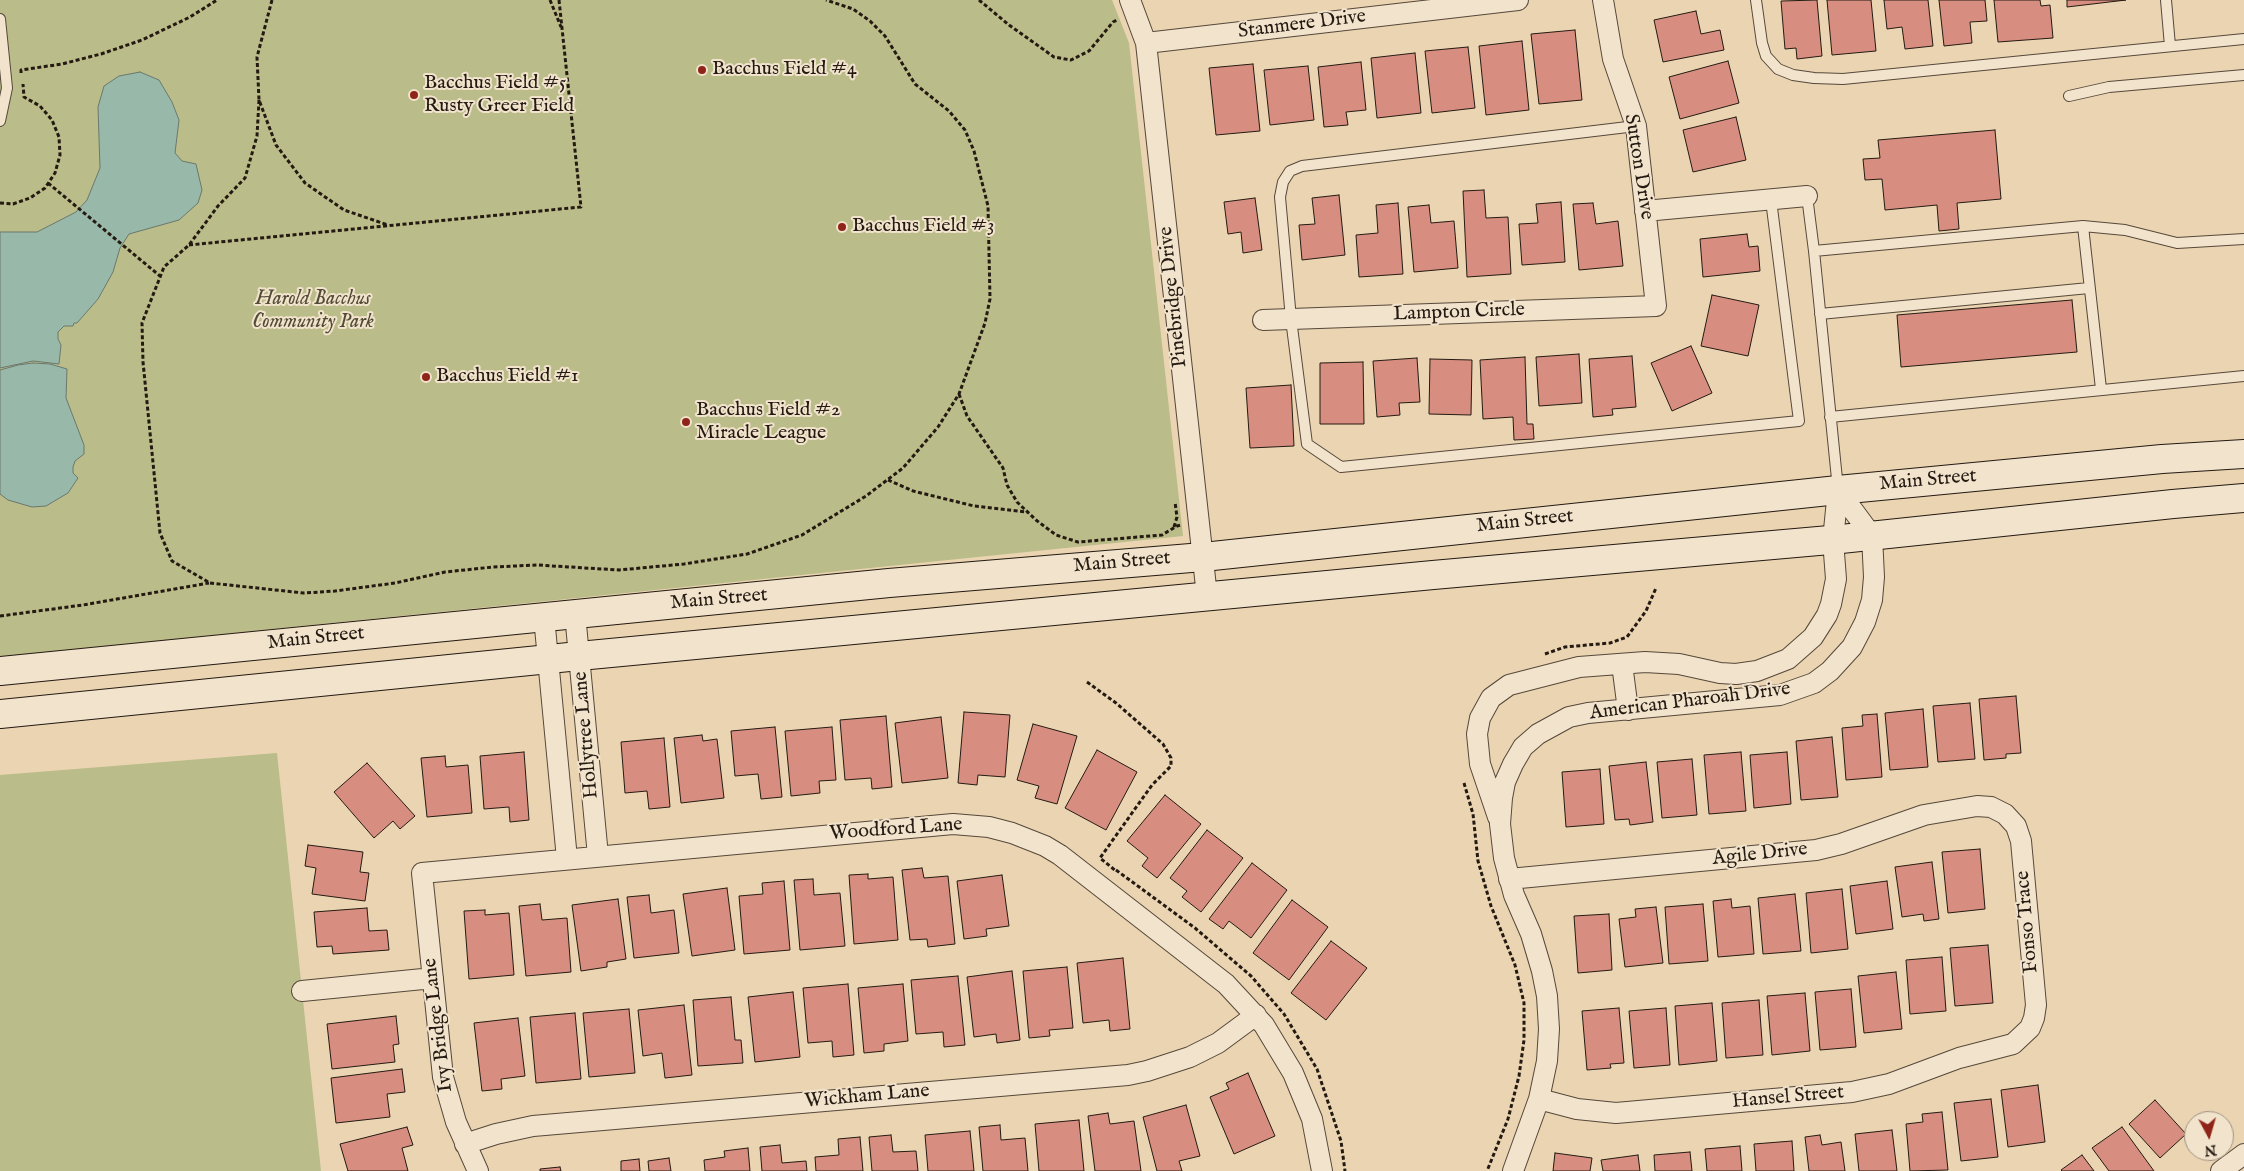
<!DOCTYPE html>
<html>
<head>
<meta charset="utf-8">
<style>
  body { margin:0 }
  #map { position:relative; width:2244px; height:1171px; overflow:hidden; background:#ead4b1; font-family:"IM FELL English",serif }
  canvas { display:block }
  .north { position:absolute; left:2184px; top:1111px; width:50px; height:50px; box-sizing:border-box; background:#f1e3cc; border:1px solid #9f9382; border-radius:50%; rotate:174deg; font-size:14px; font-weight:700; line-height:20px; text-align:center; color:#241a12 }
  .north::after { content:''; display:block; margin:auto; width:18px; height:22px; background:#8f2418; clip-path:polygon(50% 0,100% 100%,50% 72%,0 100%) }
</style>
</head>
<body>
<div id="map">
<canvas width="2244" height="1171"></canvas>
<div class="north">N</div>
</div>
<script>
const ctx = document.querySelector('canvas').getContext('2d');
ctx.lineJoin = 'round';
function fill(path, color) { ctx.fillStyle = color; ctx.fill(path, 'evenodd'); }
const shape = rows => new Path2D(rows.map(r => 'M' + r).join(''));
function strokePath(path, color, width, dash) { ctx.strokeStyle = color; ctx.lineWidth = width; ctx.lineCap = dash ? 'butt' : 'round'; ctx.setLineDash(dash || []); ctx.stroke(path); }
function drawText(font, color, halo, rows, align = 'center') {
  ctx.font = font + ' "IM FELL English",serif'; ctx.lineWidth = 4; ctx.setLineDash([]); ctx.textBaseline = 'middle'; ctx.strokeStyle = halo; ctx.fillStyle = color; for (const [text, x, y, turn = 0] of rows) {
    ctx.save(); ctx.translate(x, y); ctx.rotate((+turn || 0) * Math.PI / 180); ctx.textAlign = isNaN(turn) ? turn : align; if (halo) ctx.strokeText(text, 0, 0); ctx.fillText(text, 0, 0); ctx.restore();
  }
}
const green = shape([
  [0,0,1112,0,1129,43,1183,536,0,657],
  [277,753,321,1171,0,1171,0,775]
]);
const water = shape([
  [140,72,159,80,172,102,179,120,175,153,182,161,196,164,202,190,198,203,179,220,129,234,120,248,113,272,98,299,77,323,74,323,73,326,64,326,58,332,58,339,61,345,59,364,33,361,0,368,0,232,37,232,76,212,87,200,100,168,98,107,104,86,119,76,140,72],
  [33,363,50,364,67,369,66,398,84,445,84,454,75,461,73,467,73,473,78,478,68,493,46,506,32,507,8,500,0,494,0,370,18,365,33,363]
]);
const building = shape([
  [1817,0,1822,56,1797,59,1796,48,1785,49,1781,1,1817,0],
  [1827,0,1871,0,1876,51,1832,55,1827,0],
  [1884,0,1928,0,1933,46,1905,49,1902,27,1887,29,1884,0],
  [1939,0,1985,0,1987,21,1970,22,1972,43,1944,46,1939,0],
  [1994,0,2040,0,2041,6,2050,5,2053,38,1998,42,1994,0],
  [2067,0,2126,0,2067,7,2067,0],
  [1696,11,1701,34,1720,30,1724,50,1663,62,1654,20,1696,11],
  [1575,30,1582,100,1539,104,1531,34,1575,30],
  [1522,41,1529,110,1486,115,1479,46,1522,41],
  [1468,47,1475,108,1432,113,1425,51,1468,47],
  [1415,53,1421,113,1377,118,1371,58,1415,53],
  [1728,61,1739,103,1680,119,1669,77,1728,61],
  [1361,62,1366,110,1346,112,1348,125,1324,127,1318,67,1361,62],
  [1253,64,1260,131,1216,135,1209,68,1253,64],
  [1308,66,1314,120,1270,125,1264,70,1308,66],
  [1736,117,1746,160,1693,172,1683,130,1736,117],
  [1995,130,2001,199,1957,203,1959,229,1939,231,1937,205,1885,210,1882,179,1865,180,1863,159,1880,158,1878,140,1995,130],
  [1484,190,1486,218,1508,217,1511,274,1467,277,1463,191,1484,190],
  [1339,195,1345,255,1302,260,1299,225,1315,224,1312,198,1339,195],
  [1255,198,1262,250,1243,253,1241,232,1228,234,1224,202,1255,198],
  [1561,202,1565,262,1522,265,1519,224,1538,223,1536,204,1561,202],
  [1398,203,1403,274,1359,277,1356,235,1378,233,1376,205,1398,203],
  [1593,203,1596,224,1618,221,1623,266,1579,270,1573,204,1593,203],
  [1429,205,1431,223,1454,221,1458,268,1414,272,1408,207,1429,205],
  [1747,234,1749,247,1758,246,1760,271,1703,277,1700,239,1747,234],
  [1712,295,1759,305,1748,356,1701,346,1712,295],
  [2072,300,2077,352,1901,367,1897,315,2072,300],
  [1691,346,1712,393,1672,411,1651,363,1691,346],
  [1579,354,1582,403,1539,406,1536,357,1579,354],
  [1632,356,1636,407,1612,409,1613,415,1593,417,1589,359,1632,356],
  [1525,357,1527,424,1533,424,1534,439,1514,440,1513,417,1483,419,1480,360,1525,357],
  [1417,358,1420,402,1399,403,1400,415,1377,417,1373,361,1417,358],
  [1430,359,1472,360,1471,415,1429,414,1430,359],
  [1363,362,1364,424,1320,424,1320,363,1363,362],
  [1291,385,1294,446,1250,448,1246,388,1291,385],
  [2016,696,2021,753,2006,754,2006,758,1984,760,1979,699,2016,696],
  [1970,703,1975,759,1938,762,1933,706,1970,703],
  [1923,709,1928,767,1890,770,1885,713,1923,709],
  [964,712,1010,715,1005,777,978,775,977,785,958,783,964,712],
  [1877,714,1882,777,1846,780,1842,728,1863,726,1862,715,1877,714],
  [886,716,892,787,872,789,871,778,845,780,840,720,886,716],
  [941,717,948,778,902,783,895,723,941,717],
  [1033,724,1077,736,1057,804,1035,798,1039,786,1017,780,1033,724],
  [775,727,782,797,761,799,758,774,735,776,731,731,775,727],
  [832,727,836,780,819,781,820,793,791,796,785,731,832,727],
  [702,735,703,741,717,739,724,798,681,803,674,738,702,735],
  [1832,737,1838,797,1801,800,1796,741,1832,737],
  [664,738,670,807,649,809,647,791,625,793,621,742,664,738],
  [1097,750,1137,772,1106,830,1065,808,1097,750],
  [524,752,529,820,510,822,509,807,484,809,480,756,524,752],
  [1741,752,1746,811,1709,814,1704,755,1741,752],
  [1787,752,1791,804,1754,808,1750,755,1787,752],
  [445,756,446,767,468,765,472,813,427,817,421,758,445,756],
  [1692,759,1697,815,1662,818,1657,762,1692,759],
  [1646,762,1653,822,1630,825,1629,819,1615,820,1609,766,1646,762],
  [367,763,415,816,400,829,393,821,374,838,334,792,367,763],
  [1600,769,1604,824,1566,827,1562,772,1600,769],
  [1165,795,1201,824,1157,878,1142,866,1148,858,1127,841,1165,795],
  [1207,830,1243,858,1201,912,1182,897,1187,891,1170,878,1207,830],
  [308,845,363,852,360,872,369,873,365,901,312,894,316,868,305,866,308,845],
  [1980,849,1985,909,1948,913,1942,852,1980,849],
  [1932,862,1939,919,1924,921,1923,914,1902,917,1895,867,1932,862],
  [1252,863,1287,890,1251,938,1229,921,1223,929,1209,919,1252,863],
  [922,868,924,878,948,876,955,944,928,947,927,939,910,940,902,870,922,868],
  [868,874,868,879,893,877,898,940,854,944,849,875,868,874],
  [1002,875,1009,926,986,929,987,936,964,939,957,881,1002,875],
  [813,879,814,895,840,893,845,946,800,950,794,880,813,879],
  [784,881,790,950,744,954,739,896,763,894,762,883,784,881],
  [1887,881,1893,929,1856,934,1850,886,1887,881],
  [727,888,735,950,692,956,683,894,727,888],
  [1842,889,1848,949,1811,953,1806,893,1842,889],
  [1795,894,1801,951,1763,954,1758,898,1795,894],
  [649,895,651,913,674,910,679,953,634,958,627,897,649,895],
  [618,899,626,959,607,962,607,967,581,971,572,905,618,899],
  [1731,899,1732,908,1750,906,1754,954,1718,957,1713,901,1731,899],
  [1292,900,1328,927,1289,980,1253,953,1292,900],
  [540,904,542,920,567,918,571,972,526,976,519,906,540,904],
  [1703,904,1708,961,1669,964,1665,907,1703,904],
  [1656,907,1663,963,1625,967,1619,919,1636,917,1635,909,1656,907],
  [367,908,369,931,387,930,389,950,333,954,332,946,317,947,314,912,367,908],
  [485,910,485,915,509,913,514,975,469,979,464,911,485,910],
  [1609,914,1612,970,1578,973,1574,916,1609,914],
  [1331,941,1367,968,1326,1020,1291,993,1331,941],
  [1988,945,1993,1003,1955,1006,1950,948,1988,945],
  [1942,957,1946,1011,1910,1014,1906,960,1942,957],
  [1123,958,1130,1029,1110,1031,1109,1020,1083,1023,1077,963,1123,958],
  [1067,967,1073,1028,1049,1030,1050,1036,1029,1038,1023,971,1067,967],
  [1012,971,1020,1040,997,1043,996,1034,974,1037,967,977,1012,971],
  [1896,972,1902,1029,1864,1033,1858,976,1896,972],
  [958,976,965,1045,944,1047,943,1032,916,1034,911,980,958,976],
  [848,984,854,1055,833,1057,832,1041,808,1043,803,988,848,984],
  [903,984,908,1041,884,1044,884,1051,864,1053,858,988,903,984],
  [1851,989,1856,1047,1820,1050,1815,992,1851,989],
  [793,992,800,1057,755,1062,748,997,793,992],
  [1805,993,1810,1051,1772,1055,1767,996,1805,993],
  [731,997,735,1040,741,1040,743,1063,698,1066,693,1000,731,997],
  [1759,1000,1763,1055,1726,1058,1722,1003,1759,1000],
  [1712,1003,1717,1061,1679,1065,1675,1006,1712,1003],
  [684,1005,692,1075,665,1078,662,1053,643,1056,638,1010,684,1005],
  [1619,1008,1624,1063,1610,1064,1611,1068,1587,1070,1582,1011,1619,1008],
  [1666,1008,1670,1065,1634,1068,1629,1011,1666,1008],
  [629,1009,635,1073,589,1077,583,1013,629,1009],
  [575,1013,581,1079,536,1083,530,1017,575,1013],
  [396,1016,399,1044,393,1045,395,1062,332,1069,327,1024,396,1016],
  [518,1018,525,1076,501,1079,502,1089,482,1091,474,1023,518,1018],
  [402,1069,405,1092,387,1094,390,1117,336,1123,331,1078,402,1069],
  [1248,1073,1275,1136,1234,1154,1210,1097,1229,1089,1226,1083,1248,1073],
  [2038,1085,2045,1142,2008,1147,2001,1090,2038,1085],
  [1991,1099,1998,1157,1961,1161,1954,1103,1991,1099],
  [2155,1100,2186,1134,2160,1158,2129,1124,2155,1100],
  [1186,1105,1200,1156,1179,1161,1182,1171,1157,1171,1143,1117,1186,1105],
  [1942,1112,1948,1170,1910,1171,1906,1124,1923,1122,1922,1114,1942,1112],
  [1108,1113,1110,1124,1134,1121,1141,1171,1095,1171,1088,1116,1108,1113],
  [1079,1120,1084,1171,1039,1171,1035,1124,1079,1120],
  [1000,1125,1001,1140,1025,1138,1028,1171,983,1171,979,1127,1000,1125],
  [407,1127,413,1145,402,1148,408,1171,348,1171,340,1144,407,1127],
  [2122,1127,2154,1171,2109,1171,2092,1148,2122,1127],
  [1892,1130,1897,1171,1859,1171,1855,1134,1892,1130],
  [970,1131,974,1171,928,1171,925,1135,970,1131],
  [891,1135,893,1152,916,1151,918,1171,872,1171,869,1137,891,1135],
  [1820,1135,1822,1145,1841,1142,1845,1171,1809,1171,1805,1137,1820,1135],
  [860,1137,863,1171,816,1171,815,1157,839,1155,838,1139,860,1137],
  [1792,1141,1794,1171,1756,1171,1754,1144,1792,1141],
  [780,1145,782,1163,806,1161,807,1171,762,1171,760,1147,780,1145],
  [1740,1146,1742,1171,1707,1171,1705,1149,1740,1146],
  [748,1148,750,1171,705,1171,704,1160,725,1157,724,1151,748,1148],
  [1690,1152,1692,1171,1655,1171,1654,1155,1690,1152],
  [1555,1153,1592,1158,1590,1171,1553,1171,1555,1153],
  [1638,1155,1640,1171,1603,1171,1601,1160,1638,1155],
  [2082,1155,2094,1171,2062,1171,2061,1170,2082,1155],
  [669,1158,671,1171,649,1171,648,1161,669,1158],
  [639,1159,640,1171,621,1171,621,1161,639,1159],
  [560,1167,561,1171,540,1171,540,1169,560,1167]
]);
const path = shape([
  [272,0,257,57,259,100,276,145,305,183,344,210,388,225],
  [550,0,561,27],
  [979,0,1009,25,1054,57,1071,60,1089,51,1113,22,1117,20],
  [21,73,21,70,62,64,101,54,142,40,190,17,217,0],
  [259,100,257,136,245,178,218,206,189,245,164,267,142,323,143,362,160,533,172,561,210,583,304,593,335,591,395,583,445,572,493,567,537,565,619,570,684,564,747,554,802,535,866,496,903,468,938,427,959,394,985,323,990,299,988,206,974,151,965,130,949,111,915,84,885,36,870,21,853,9,826,0],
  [48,183,160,276],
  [0,203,13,204,30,198,45,188,55,173,60,155,59,137,52,120,40,106,24,97,23,84],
  [189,245,581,207,559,0],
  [959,394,967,416,1003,468,1007,485,1017,502,1036,520,1056,535,1078,542,1162,535,1177,526,1181,525],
  [888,480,913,491,974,506,1027,512],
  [1174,527,1177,517,1175,502],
  [0,616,83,605,209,583],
  [1545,654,1565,647,1610,643,1627,637,1646,611,1656,588],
  [1087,682,1116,703,1163,744,1171,758,1171,766,1152,785,1100,858,1116,871],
  [1464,783,1473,814,1478,861,1491,906,1515,965,1524,1003,1524,1040,1519,1076,1508,1119,1487,1171],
  [1116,870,1195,928,1251,976,1284,1014,1317,1069,1341,1141,1345,1171]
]);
const service = shape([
  [1756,0,1762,43,1766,56,1778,69,1793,75,1814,78,1843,79,2244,39],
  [2166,0,2170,46],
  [0,19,7,88,0,121],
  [2069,96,2109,87,2244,75],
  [1636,126,1302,166,1290,171,1283,182,1280,197,1291,319,1307,444,1341,467,1799,421,1771,200],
  [1807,196,1814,251],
  [2083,226,2125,230,2177,243,2244,239],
  [1820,314,2089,288],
  [1830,417,2244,376],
  [1838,489,1814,251,2083,226,2101,389]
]);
const minor = shape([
  [1130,0,1146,43,1207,596],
  [1146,43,1518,0],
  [1645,211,1807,196],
  [1263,320,1656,306,1636,126,1613,59,1603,0],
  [575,614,598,856],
  [544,617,567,859],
  [1622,664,1628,710],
  [1498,817,1480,764,1477,734,1480,718,1491,698,1509,685,1579,667,1645,662,1679,664,1720,673,1736,674,1757,671,1788,659,1813,637,1827,615,1831,604,1836,579,1833,540,1838,490],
  [1509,879,1816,850,1841,844,1924,815,1977,806,1991,807,2005,814,2016,826,2021,841,2036,1005,2034,1018,2030,1028,2013,1044,1959,1058,1889,1084,1852,1092,1616,1113,1577,1109,1539,1099],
  [302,991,433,978],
  [465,1144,496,1134,533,1126,1128,1075,1147,1071,1190,1057,1218,1043,1256,1015],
  [478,1171,456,1122,443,1077,422,873,953,824,989,827,1012,833,1045,846,1060,855,1226,984,1264,1025,1293,1073,1312,1119,1322,1171],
  [1513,1171,1539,1099,1547,1061,1549,1029,1547,996,1542,971,1531,934,1514,895,1504,858,1500,824,1502,798,1505,782,1513,764,1523,747,1538,734,1569,717,1588,713,1780,695,1814,683,1830,671,1852,647,1865,622,1872,600,1874,577,1872,536,1838,490],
  [2221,1171,2244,1154]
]);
const secondary = shape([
  [0,671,889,583,1203,557,1838,490,2162,459,2244,454],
  [0,714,579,656,1433,575,1841,539,2173,504,2244,498]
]);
const markers = [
  [702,70,5,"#8f2418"],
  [414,95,5,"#8f2418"],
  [842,227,5,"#8f2418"],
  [426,377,5,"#8f2418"],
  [686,422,5,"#8f2418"]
];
const streetNames = [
  ["Stanmere Drive",1302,25,-7],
  ["Sutton Drive",1638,167,81],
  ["Pinebridge Drive",1174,297,-96],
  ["Lampton Circle",1459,313,-2],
  ["Main Street",1928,481,-5],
  ["Main Street",1525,522,-6],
  ["Main Street",1122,563,-5],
  ["Main Street",719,600,-5],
  ["Main Street",316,639,-6],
  ["American Pharoah Drive",1690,702,-7],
  ["Hollytree Lane",587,735,-95],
  ["Woodford Lane",896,830,-4],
  ["Agile Drive",1760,855,-6],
  ["Fonso Trace",2028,922,-95],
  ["Ivy Bridge Lane",439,1025,-97],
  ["Wickham Lane",867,1097,-5],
  ["Hansel Street",1788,1098,-5]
];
const poiNames = [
  ["Bacchus Field #4",712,70],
  ["Bacchus Field #5",424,84],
  ["Rusty Greer Field",424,107],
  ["Bacchus Field #3",852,227],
  ["Bacchus Field #1",436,377],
  ["Bacchus Field #2",696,411],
  ["Miracle League",696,434]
];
const parkNames = [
  ["Harold Bacchus",313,300],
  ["Community Park",313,323]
];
fill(green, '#babc89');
fill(water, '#98b8a9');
strokePath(water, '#6a796d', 1);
fill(building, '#d78e80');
strokePath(building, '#241a12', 1);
strokePath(service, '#56483a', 12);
strokePath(minor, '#56483a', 22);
strokePath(secondary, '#241a12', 30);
strokePath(path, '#241a12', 3, [4, 2.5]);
strokePath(service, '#f1e3cc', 10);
strokePath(minor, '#f1e3cc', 20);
strokePath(secondary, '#f1e3cc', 28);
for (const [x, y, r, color] of markers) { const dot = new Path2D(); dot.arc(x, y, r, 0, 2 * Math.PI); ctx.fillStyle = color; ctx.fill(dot); strokePath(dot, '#f1e3cc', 2); }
drawText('20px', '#241a12', '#f1e3cc', streetNames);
drawText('20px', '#241a12', '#f1e3cc', poiNames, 'left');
drawText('italic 20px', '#514b36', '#f1e3cc', parkNames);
</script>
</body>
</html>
